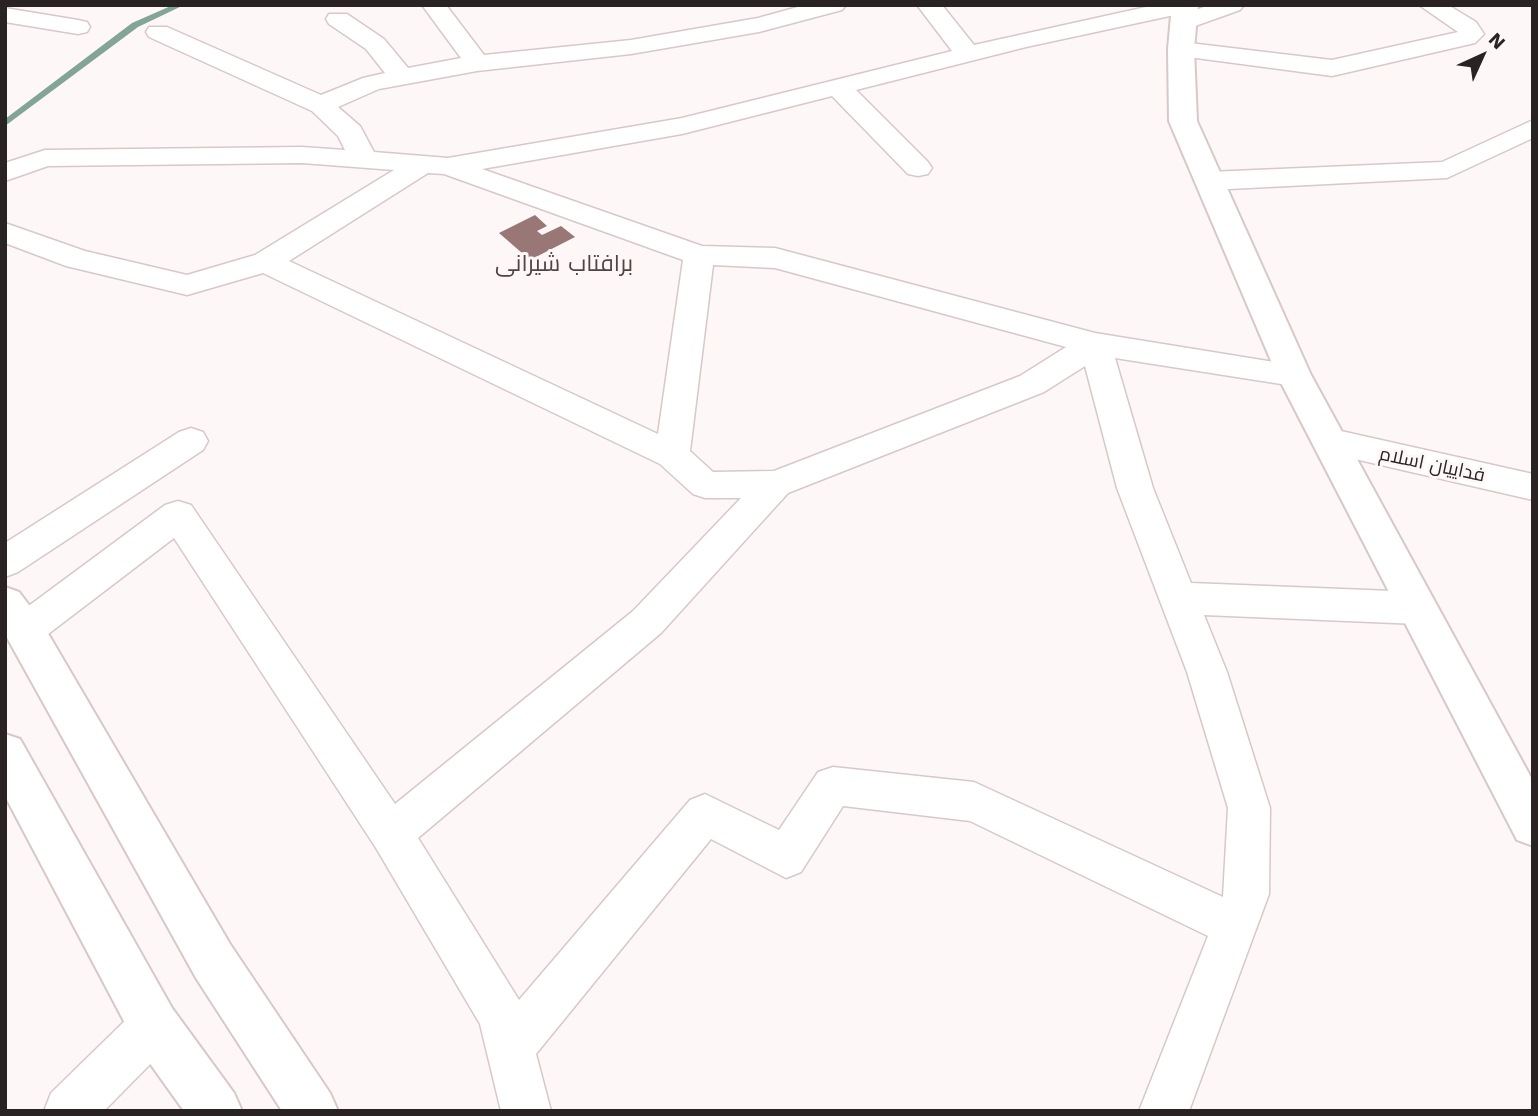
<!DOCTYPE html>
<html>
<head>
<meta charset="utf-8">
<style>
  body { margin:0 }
  #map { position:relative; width:1538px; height:1116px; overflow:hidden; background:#fef7f7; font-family:"Work Sans",sans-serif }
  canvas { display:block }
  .frame { position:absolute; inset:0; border:7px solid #292323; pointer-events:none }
  .north { position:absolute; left:1447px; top:21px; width:70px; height:70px; -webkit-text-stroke:5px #fef7f7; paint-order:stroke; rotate:45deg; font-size:19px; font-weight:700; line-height:28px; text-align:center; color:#292323 }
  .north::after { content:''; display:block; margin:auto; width:24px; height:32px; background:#292323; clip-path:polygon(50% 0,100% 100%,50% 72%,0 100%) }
</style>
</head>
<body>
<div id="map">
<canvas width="1538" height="1116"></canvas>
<div class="frame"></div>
<div class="north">N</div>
</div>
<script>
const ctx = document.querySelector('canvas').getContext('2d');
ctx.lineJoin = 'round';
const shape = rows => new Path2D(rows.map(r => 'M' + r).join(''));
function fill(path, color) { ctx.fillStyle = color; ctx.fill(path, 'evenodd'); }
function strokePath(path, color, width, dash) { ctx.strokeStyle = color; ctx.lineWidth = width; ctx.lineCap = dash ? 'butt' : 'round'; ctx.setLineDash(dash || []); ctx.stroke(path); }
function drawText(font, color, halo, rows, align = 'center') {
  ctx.font = font + ' "Work Sans",Cairo,sans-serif'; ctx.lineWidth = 6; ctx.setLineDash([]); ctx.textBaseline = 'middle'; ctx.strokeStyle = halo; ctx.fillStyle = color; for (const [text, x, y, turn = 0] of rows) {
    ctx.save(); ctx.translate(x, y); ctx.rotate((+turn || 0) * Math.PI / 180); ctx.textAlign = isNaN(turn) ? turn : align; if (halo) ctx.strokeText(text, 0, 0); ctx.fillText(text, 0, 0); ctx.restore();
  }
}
const stream = shape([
  [173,5,184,5,138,27,5,126,5,119,132,23,173,5]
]);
const building = shape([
  [535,215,547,226,537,231,542,235,561,226,575,237,530,260,499,233]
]);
const minor = shape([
  [422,5,446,5,484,55,631,40,758,18,805,5,846,5,842,10,759,32,631,54,477,71,379,89,338,107,360,126,374,152,448,158,682,118,952,51,917,5,942,5,974,45,1155,5,1196,5,1193,11,1026,47,856,90,928,162,932,168,928,174,918,176,908,174,832,96,682,134,482,169,702,246,775,248,1095,333,1305,367,1310,375,1305,383,1294,386,1115,358,1153,488,1191,583,1418,592,1431,597,1437,608,1431,619,1418,624,1204,615,1227,672,1270,808,1269,894,1189,1111,1139,1111,1208,936,970,821,843,806,801,872,786,878,711,839,536,1054,551,1111,501,1111,480,1024,376,848,174,538,39,641,25,646,11,641,6,630,11,619,165,505,178,501,191,505,395,804,633,611,741,498,705,498,693,494,660,464,263,273,187,295,66,266,5,243,5,223,85,251,187,275,255,255,394,170,302,163,48,166,5,181,5,163,45,150,302,147,345,150,338,136,312,111,149,37,146,32,149,27,167,27,321,95,363,78,385,73,366,49,329,24,326,19,329,14,347,14,384,39,408,68,461,58,422,5],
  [428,173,444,174,683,260,658,434,289,261,428,173],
  [713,265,775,268,1066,347,1020,376,774,471,713,472,690,451,713,265],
  [1085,366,1117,488,1187,672,1228,808,1223,897,974,782,833,767,818,772,779,830,705,794,690,800,519,1000,418,838,661,633,788,493,1044,392,1085,366],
  [1209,5,1244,5,1240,10,1184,30,1175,28,1172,23,1175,18,1209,5],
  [1419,5,1448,5,1476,22,1484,34,1475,43,1332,76,1181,56,1172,54,1169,49,1172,44,1181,42,1332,60,1458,32,1419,5],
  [5,8,78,20,87,22,90,27,87,32,78,34,5,22,5,8],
  [1533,120,1533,138,1447,178,1209,190,1199,187,1195,181,1199,175,1209,172,1442,162,1533,120],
  [191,428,203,432,208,441,203,450,18,572,5,577,5,543,179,432,191,428],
  [1332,429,1533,474,1533,500,1320,451,1315,442,1320,433,1332,429],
  [154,1002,171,1009,178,1026,171,1043,104,1111,44,1111,51,1093,137,1009,154,1002]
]);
const secondary = shape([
  [1172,5,1198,5,1194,49,1197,121,1311,375,1533,781,1533,846,1517,840,1277,375,1169,121,1168,49,1172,5],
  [5,587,19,592,39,618,230,944,330,1093,338,1111,282,1111,196,978,5,634,5,587],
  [5,734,20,739,172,1008,234,1093,242,1111,184,1111,136,1044,5,796,5,734]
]);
const streetNames = [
  ["فداییان اسلام",1432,465,12]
];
const quarterNames = [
  ["برافتاب شیرانی",564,264]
];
fill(stream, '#83a598');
fill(building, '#977');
strokePath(minor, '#d8c8c8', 3);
strokePath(secondary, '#d8c8c8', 4);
fill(minor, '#fff');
fill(secondary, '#fff');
drawText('19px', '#292323', '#fef7f7', streetNames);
drawText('23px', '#514444', '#fef7f7', quarterNames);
</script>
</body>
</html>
